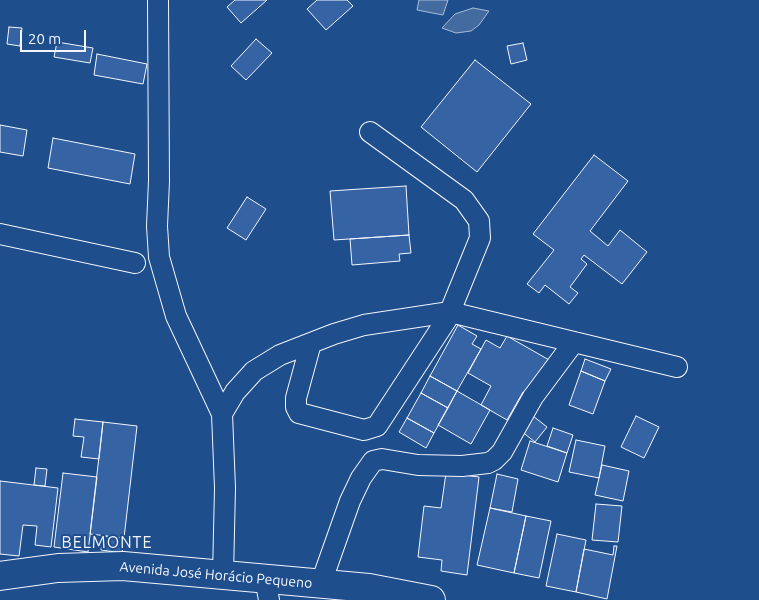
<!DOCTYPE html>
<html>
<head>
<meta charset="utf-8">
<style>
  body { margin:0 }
  #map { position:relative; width:759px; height:600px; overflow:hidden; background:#1f4e8c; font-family:Ubuntu,sans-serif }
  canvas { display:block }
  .scale { position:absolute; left:20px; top:30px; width:66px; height:22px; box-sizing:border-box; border:2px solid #f2f6ff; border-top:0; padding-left:6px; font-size:15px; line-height:18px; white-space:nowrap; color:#f2f6ff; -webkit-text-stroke:4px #1f4e8c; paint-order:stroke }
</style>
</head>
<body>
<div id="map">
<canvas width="759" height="600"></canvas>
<div class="scale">20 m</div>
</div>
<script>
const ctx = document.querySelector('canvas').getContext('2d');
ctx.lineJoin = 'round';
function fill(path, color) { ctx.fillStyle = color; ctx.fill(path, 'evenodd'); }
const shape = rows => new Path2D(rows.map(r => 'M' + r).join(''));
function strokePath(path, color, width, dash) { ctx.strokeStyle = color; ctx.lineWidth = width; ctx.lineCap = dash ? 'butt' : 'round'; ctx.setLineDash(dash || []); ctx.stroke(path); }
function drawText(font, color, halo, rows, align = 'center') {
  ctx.font = font + ' Ubuntu,sans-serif'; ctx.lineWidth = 4; ctx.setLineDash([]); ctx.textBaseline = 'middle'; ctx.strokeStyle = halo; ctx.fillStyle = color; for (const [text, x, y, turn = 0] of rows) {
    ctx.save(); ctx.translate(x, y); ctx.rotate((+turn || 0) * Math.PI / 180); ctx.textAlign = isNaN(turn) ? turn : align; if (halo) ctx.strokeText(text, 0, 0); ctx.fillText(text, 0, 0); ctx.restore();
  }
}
const water = shape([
  [419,0,448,0,443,15,417,10,419,0],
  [473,8,489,11,479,25,471,31,456,33,442,28,455,14,473,8]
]);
const building = shape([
  [235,0,267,0,241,23,227,7,235,0],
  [317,0,347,0,353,6,326,30,307,9,317,0],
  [9,27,22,28,20,46,7,44,9,27],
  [256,39,272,53,246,80,231,66,256,39],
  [57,42,93,48,90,63,54,57,57,42],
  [523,43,527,60,511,64,507,46,523,43],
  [97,54,147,64,143,84,94,75,97,54],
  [475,60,531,104,477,172,421,127,475,60],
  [0,125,27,130,23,156,0,152,0,125],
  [53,138,135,154,130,184,48,168,53,138],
  [594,155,628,181,590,231,608,246,620,230,647,252,622,284,584,255,581,259,587,264,570,287,578,293,569,304,545,285,539,293,527,284,554,250,533,234,594,155],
  [406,186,409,235,334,240,330,191,406,186],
  [247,197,266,209,246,240,227,228,247,197],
  [409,235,411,253,399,254,400,261,352,265,350,239,409,235],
  [458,325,477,336,472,344,481,349,457,391,430,376,458,325],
  [507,336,551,361,531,396,523,392,507,420,481,405,491,386,468,373,486,340,500,348,507,336],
  [585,359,611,369,605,381,581,371,585,359],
  [581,371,605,381,593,414,569,405,581,371],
  [430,376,457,391,448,408,421,393,430,376],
  [457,391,490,410,471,444,438,425,457,391],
  [421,393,448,408,434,433,407,418,421,393],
  [533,416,547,427,535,442,521,431,533,416],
  [636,416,659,427,644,458,621,447,636,416],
  [407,418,434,433,426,448,399,432,407,418],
  [75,419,103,422,99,459,81,457,84,437,73,436,75,419],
  [103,422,137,426,124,538,90,534,103,422],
  [553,428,573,435,567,453,547,446,553,428],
  [576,440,605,446,599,478,569,472,576,440],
  [530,441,567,453,558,482,521,470,530,441],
  [602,465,629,471,623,501,595,495,602,465],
  [36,468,47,469,45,486,34,485,36,468],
  [63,473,97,477,88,552,54,547,63,473],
  [446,473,479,477,467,575,441,571,442,560,418,557,424,506,441,508,446,473],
  [497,474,518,479,512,512,490,508,497,474],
  [0,481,58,488,51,547,35,545,37,526,23,525,19,556,0,554,0,481],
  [596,504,622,506,618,542,592,540,596,504],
  [490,508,526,516,514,573,477,565,490,508],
  [526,516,551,521,539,578,514,573,526,516],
  [557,534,586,540,576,592,546,586,557,534],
  [103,536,124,538,122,553,101,550,103,536],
  [614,546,617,546,607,599,576,592,584,549,613,555,614,546]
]);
const street = shape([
  [158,0,159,181,157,226,159,257,176,316,222,414,225,488,223,575],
  [0,234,135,263],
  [311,343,296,398,296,407,299,413,364,430,377,426,447,319,480,238,479,221,464,200,370,132],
  [222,414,235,392,254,371,280,355,334,334,364,325,450,312,677,367],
  [265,578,269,600],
  [321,583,350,501,361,478,373,461,382,459,418,465,462,466,488,463,494,460,502,452,533,397,574,342]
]);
const secondary = shape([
  [0,576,58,568,123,566,369,588,431,600]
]);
const streetNames = [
  ["Avenida José Horácio Pequeno",216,575,5]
];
const quarterNames = [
  ["BELMONTE",107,543]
];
fill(water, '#446ba0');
strokePath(water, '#a8bbd7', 1);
fill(building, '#3563a3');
strokePath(building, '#f2f6ff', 1);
strokePath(street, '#f2f6ff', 22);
strokePath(secondary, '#f2f6ff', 30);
strokePath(street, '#1f4e8c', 20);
strokePath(secondary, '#1f4e8c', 28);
drawText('14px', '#f2f6ff', '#1f4e8c', streetNames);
ctx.letterSpacing = '1px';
drawText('16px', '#f2f6ff', '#1f4e8c', quarterNames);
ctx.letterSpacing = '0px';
</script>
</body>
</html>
